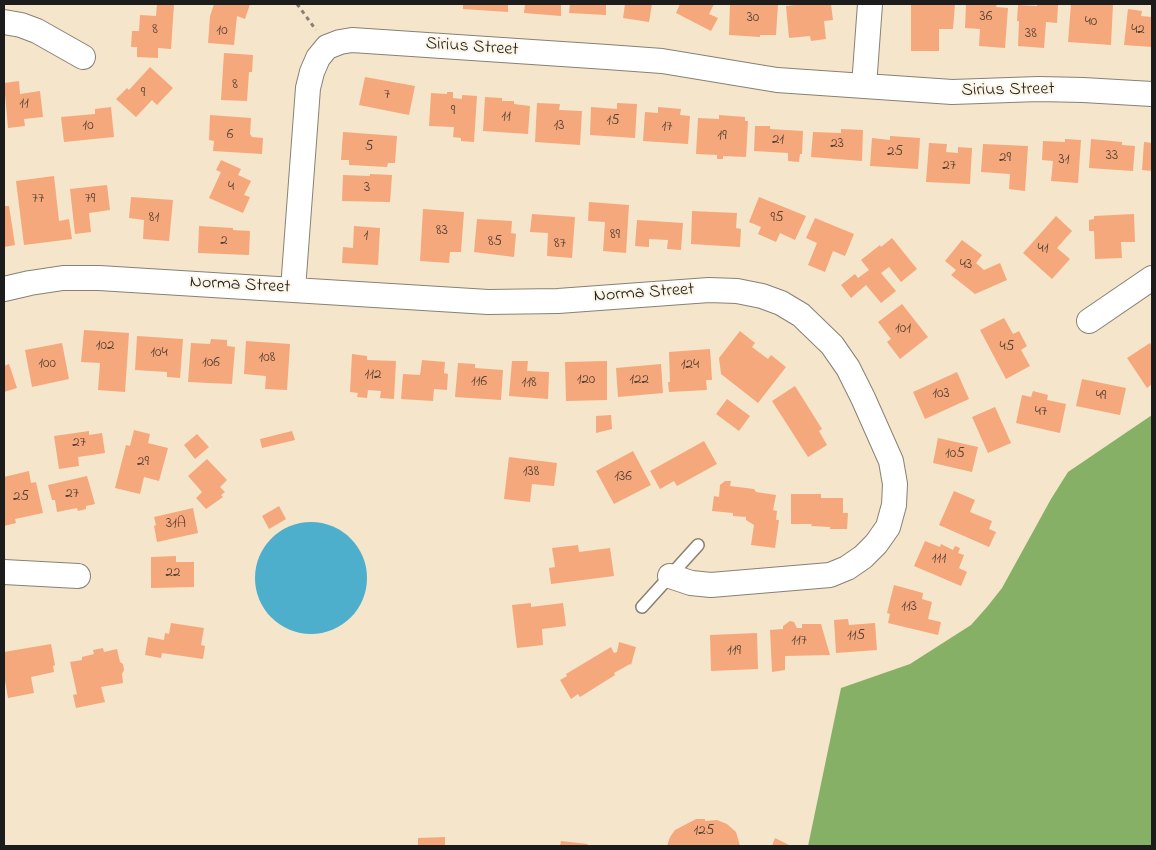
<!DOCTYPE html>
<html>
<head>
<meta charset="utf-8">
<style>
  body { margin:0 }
  #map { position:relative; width:1156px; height:850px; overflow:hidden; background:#f5e5cb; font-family:"Indie Flower",sans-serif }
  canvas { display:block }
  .frame { position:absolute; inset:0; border:5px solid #1c1c1c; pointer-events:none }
</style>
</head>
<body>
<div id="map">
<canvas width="1156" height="850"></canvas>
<div class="frame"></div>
</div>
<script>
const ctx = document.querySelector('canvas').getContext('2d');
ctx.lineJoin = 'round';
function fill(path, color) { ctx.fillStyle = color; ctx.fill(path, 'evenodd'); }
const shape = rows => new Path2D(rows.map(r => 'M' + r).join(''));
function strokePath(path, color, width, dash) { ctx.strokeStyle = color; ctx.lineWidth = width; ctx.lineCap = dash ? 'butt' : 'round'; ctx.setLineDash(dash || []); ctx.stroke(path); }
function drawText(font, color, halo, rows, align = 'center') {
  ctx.font = font + ' "Indie Flower",sans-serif'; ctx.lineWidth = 4; ctx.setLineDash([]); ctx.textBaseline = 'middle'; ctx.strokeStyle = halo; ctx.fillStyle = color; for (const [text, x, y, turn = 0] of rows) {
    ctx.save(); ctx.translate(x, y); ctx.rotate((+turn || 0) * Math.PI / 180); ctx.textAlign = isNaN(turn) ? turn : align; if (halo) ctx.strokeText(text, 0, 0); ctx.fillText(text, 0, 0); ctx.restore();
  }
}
const forest = shape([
  [1152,415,1152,846,808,846,841,688,910,664,971,625,987,607,1002,588,1051,499,1068,472]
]);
const water = shape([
  '255 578a56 56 0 1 1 112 0a56 56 0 1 1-112 0Z'
]);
const building = shape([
  [157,4,174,4,171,49,158,48,158,58,137,57,137,47,131,47,132,31,139,31,140,15,156,16],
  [214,4,250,4,245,19,237,16,234,45,208,43,210,16],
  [463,4,508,4,508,12,463,9],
  [525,4,561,4,561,16,524,13],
  [570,4,606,4,606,15,569,13],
  [625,4,652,4,649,22,623,18],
  [680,4,714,4,709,14,718,18,711,31,676,13],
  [730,4,778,4,776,35,760,35,760,37,729,35],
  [803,4,831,4,833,20,824,21,826,39,811,41,810,36,789,38,786,6],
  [911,4,955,4,953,29,939,29,939,51,911,51],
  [966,4,981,5,981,4,997,4,996,7,1008,8,1005,48,979,46,980,29,965,28],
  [1037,4,1058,5,1057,23,1046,22,1044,48,1018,46,1019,21,1017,21,1018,5,1037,6],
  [1071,4,1113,4,1111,45,1068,42],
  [1128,9,1142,11,1141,16,1152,17,1152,47,1124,45],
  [224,53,253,55,252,72,249,72,247,101,221,100],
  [150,67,173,88,157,105,152,100,136,117,116,99,127,88,129,90],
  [365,77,415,86,409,115,359,105],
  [19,81,20,94,40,91,43,117,24,119,25,126,8,128,4,83],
  [447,92,453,92,453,98,462,99,462,95,477,96,474,142,461,141,461,138,453,137,454,127,429,126,431,93,447,94],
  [485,97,502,98,502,101,514,101,514,104,530,106,528,134,483,131],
  [537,103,560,104,559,110,582,111,580,145,535,142],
  [617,103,637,104,635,138,590,135,591,107,617,109],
  [111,107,114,137,64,142,61,117,95,114,95,109],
  [658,107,681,109,680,115,690,116,688,144,643,141,645,112,658,113],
  [210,115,251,118,250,134,252,137,263,138,262,154,213,151,214,141,209,140],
  [719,115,745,117,745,121,748,121,746,157,723,156,723,159,717,159,717,155,696,154,698,118,719,119],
  [755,126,770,126,770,129,803,131,802,154,800,154,799,162,788,161,788,153,754,151],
  [841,129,863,130,862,161,811,157,813,132,841,133],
  [343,132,397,136,395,163,388,163,387,167,349,165,349,160,341,160],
  [890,136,920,138,918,169,870,166,872,138,890,140],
  [1065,139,1081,140,1078,183,1051,181,1053,161,1042,160,1043,141,1065,142],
  [1091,139,1122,142,1122,145,1135,146,1133,171,1089,168],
  [1144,142,1152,143,1152,171,1142,170],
  [929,143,947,144,946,152,958,153,958,147,972,148,970,184,926,182],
  [983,144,1028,146,1025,191,1009,189,1010,174,981,172],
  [221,160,241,169,238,175,251,181,244,195,250,197,243,213,209,198,221,172,216,170],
  [370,174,392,175,390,202,342,201,343,175,370,176],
  [54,176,59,221,69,219,72,239,24,245,16,181],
  [107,185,110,210,89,213,91,232,75,234,70,189],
  [131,197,173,200,169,241,143,239,144,220,129,218],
  [759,197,806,216,795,240,780,233,776,242,758,234,761,227,749,222],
  [589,202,629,205,626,253,603,251,605,222,588,221],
  [4,206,9,206,15,245,4,247],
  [423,209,464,212,461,252,450,252,449,263,420,261],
  [692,211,737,213,736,228,741,229,740,247,691,244],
  [532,214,575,217,572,258,547,256,548,233,530,232],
  [1134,214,1135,242,1121,242,1122,258,1095,259,1094,231,1089,231,1089,220,1094,219,1094,216],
  [1056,216,1072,231,1057,248,1070,259,1052,279,1023,253],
  [815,218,854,234,845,256,833,251,825,272,808,265,817,243,806,238],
  [477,219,512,221,511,233,516,234,514,257,474,252],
  [637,220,683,223,681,250,667,249,668,240,649,239,649,247,635,246],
  [199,226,233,228,233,230,250,231,249,255,198,253],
  [354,226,380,228,378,265,342,263,343,247,353,248],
  [892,238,917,269,901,282,889,267,881,273,896,291,881,303,866,285,851,298,841,285,855,274,858,278,869,270,861,260,880,245,881,247],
  [962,240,982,255,976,263,984,270,1000,263,1007,280,975,294,951,275,956,270,945,261],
  [902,304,928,337,900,359,887,342,891,339,878,322],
  [1004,318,1013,334,1019,331,1027,346,1021,350,1030,366,1006,379,980,330],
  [84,330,129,333,125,392,98,390,100,363,81,362],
  [740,331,755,343,752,347,768,359,771,355,786,367,758,403,721,374,719,358],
  [137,336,183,339,180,378,167,377,167,372,135,370],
  [211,339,227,340,227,346,235,347,232,384,188,382,191,343,210,344],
  [246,341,290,344,287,390,265,389,266,376,244,374],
  [62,343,69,379,32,387,25,350],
  [1150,343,1152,347,1152,384,1147,388,1127,358],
  [710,349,712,380,706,380,707,390,669,392,668,382,670,382,669,352],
  [352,354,367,356,367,360,396,361,394,399,380,398,381,391,368,390,367,398,357,397,358,393,350,392],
  [422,360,445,362,444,373,448,374,447,390,434,389,433,401,401,399,403,374,420,375],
  [512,361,528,361,527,371,549,372,548,399,509,396],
  [607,361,607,400,566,401,565,362],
  [458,363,475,364,475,368,503,370,501,400,455,397],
  [9,364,17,388,4,392,4,366],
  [661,364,663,393,618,397,616,368],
  [957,372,969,399,925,419,913,392],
  [1082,379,1126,388,1120,415,1076,406],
  [795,386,822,429,819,431,827,445,808,457,772,401],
  [1033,391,1048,395,1047,400,1066,404,1060,433,1016,423,1022,395,1031,397],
  [727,399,750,416,739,431,716,414],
  [995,407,1011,443,988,453,972,417],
  [611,415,612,429,596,433,596,416],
  [134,430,150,434,148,443,168,448,159,481,144,477,140,494,115,488,126,445,130,446],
  [89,431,89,435,102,433,105,453,78,457,79,466,59,469,54,436],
  [292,431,295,440,262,448,260,439],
  [197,434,209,447,195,459,184,445],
  [938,438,978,447,972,472,933,463],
  [704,441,717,464,677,486,674,481,660,489,650,471],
  [633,451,651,485,614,504,596,471],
  [509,457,557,463,554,486,532,484,530,502,504,499],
  [207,459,227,480,220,487,225,492,221,495,223,497,206,509,196,498,202,492,188,476],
  [29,471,31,483,36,482,43,513,15,519,16,523,4,526,4,477],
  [87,476,95,504,86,506,86,509,78,511,77,508,57,512,55,500,52,500,48,485],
  [725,481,731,481,730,486,754,489,756,492,776,495,773,510,777,511,776,520,779,520,775,548,751,545,754,525,746,520,746,517,733,516,733,513,712,511,714,496,719,497,720,485],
  [954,491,975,500,970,512,992,521,989,529,996,532,989,547,939,525],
  [791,494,821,494,821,498,843,498,843,513,848,513,847,529,830,529,830,527,811,526,812,524,791,524],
  [279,506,286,519,269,529,262,516],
  [193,508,198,533,157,542,154,526,156,525,154,517],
  [925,541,940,547,941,544,953,550,955,546,960,548,958,553,964,555,959,568,967,572,961,586,914,566],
  [578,545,579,552,610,548,614,576,551,584,549,568,555,567,552,548],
  [176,556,176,562,194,562,194,587,151,588,151,557],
  [894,585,923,593,922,599,932,602,928,619,941,622,938,635,888,623,890,614,887,613],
  [531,603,531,607,563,603,566,626,542,629,543,645,517,648,512,605],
  [848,619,849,625,875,623,877,650,836,653,834,620],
  [790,621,794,622,797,628,802,628,802,624,821,624,830,655,785,656,785,670,772,672,770,630,783,629,783,626],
  [171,623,204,628,201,645,205,646,203,659,162,653,161,658,145,655,148,637,164,640,165,633,169,634],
  [757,633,758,669,711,671,710,635],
  [619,642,636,647,631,665,630,664,614,673,615,675,580,697,578,694,571,699,560,680,567,676,566,674,611,647,614,653,617,652],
  [51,644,55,665,53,666,54,672,31,677,34,693,8,698,4,675,4,652],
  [103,648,104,652,117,649,120,662,123,664,124,670,122,674,123,683,101,687,105,702,76,708,73,695,77,694,70,662,82,660,82,657,94,654,93,650],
  [696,819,705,819,705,821,717,820,727,824,736,832,740,846,667,846,670,837,675,830],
  [445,837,445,846,418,846,418,838],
  [775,838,789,845,788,846,772,846],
  [561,841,588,844,587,846,560,846]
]);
const path = shape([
  [297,4,316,30]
]);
const service = shape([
  [642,607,698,545]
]);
const minor = shape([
  [4,22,21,25,37,31,83,57],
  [864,86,870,4],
  [4,289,30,283,63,278,99,278,488,302,558,301,709,290,737,291,762,296,781,303,801,315,832,345,848,368,863,398,891,461,895,484,894,505,888,527,876,544,863,557,847,568,830,575,711,585,691,583,670,576],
  [293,289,308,88,312,72,318,58,327,47,340,42,352,40,607,57,662,61,777,80,952,92,1039,89,1083,90,1152,94],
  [1089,321,1152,278],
  [4,572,78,576]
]);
const numberNames = [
  ["36",986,18],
  ["30",753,19],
  ["40",1091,23],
  ["8",155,31],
  ["42",1138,31],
  ["10",222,32],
  ["38",1031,35],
  ["8",235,86],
  ["9",143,94],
  ["7",387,96],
  ["11",24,105],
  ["9",453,112],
  ["11",506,118],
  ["15",613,122],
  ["10",88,127],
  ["13",559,127],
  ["17",667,128],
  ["6",230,136],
  ["19",722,137],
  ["21",778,141],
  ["23",837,145],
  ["5",369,148],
  ["25",895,153],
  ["33",1112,157],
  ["29",1005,159],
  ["31",1064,161],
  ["27",949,167],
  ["4",231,188],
  ["3",367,189],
  ["77",38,200],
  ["79",90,200],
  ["81",154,219],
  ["95",777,219],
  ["83",442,232],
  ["89",615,236],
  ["1",366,237],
  ["2",224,242],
  ["85",495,243],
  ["87",560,245],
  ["41",1043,250],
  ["43",966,266],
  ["101",903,330],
  ["102",105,347],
  ["45",1007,348],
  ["104",159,354],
  ["108",267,359],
  ["106",211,364],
  ["100",47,365],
  ["124",690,366],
  ["112",373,376],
  ["120",586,381],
  ["122",639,381],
  ["116",479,383],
  ["118",529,384],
  ["103",941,395],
  ["49",1101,397],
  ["47",1041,413],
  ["27",79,444],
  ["105",955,455],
  ["29",143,463],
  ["138",531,473],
  ["136",623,478],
  ["27",72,495],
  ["25",21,498],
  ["31A",176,525],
  ["111",939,560],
  ["22",173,574],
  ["113",909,608],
  ["115",856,637],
  ["117",799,642],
  ["119",734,652],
  ["125",704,832]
];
const streetNames = [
  ["Sirius Street",472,48,4],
  ["Sirius Street",1008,91,-1],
  ["Norma Street",240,286,3],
  ["Norma Street",644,294,-4]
];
fill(forest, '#87b067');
fill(water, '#4dafcc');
fill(building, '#f5a87b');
strokePath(service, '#888074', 14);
strokePath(minor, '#888074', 26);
strokePath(path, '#888074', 3, [4, 4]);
strokePath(service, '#fff', 11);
strokePath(minor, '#fff', 24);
drawText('15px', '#523f34', null, numberNames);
drawText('18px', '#1c1c1c', '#fcf5e5', streetNames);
</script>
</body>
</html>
